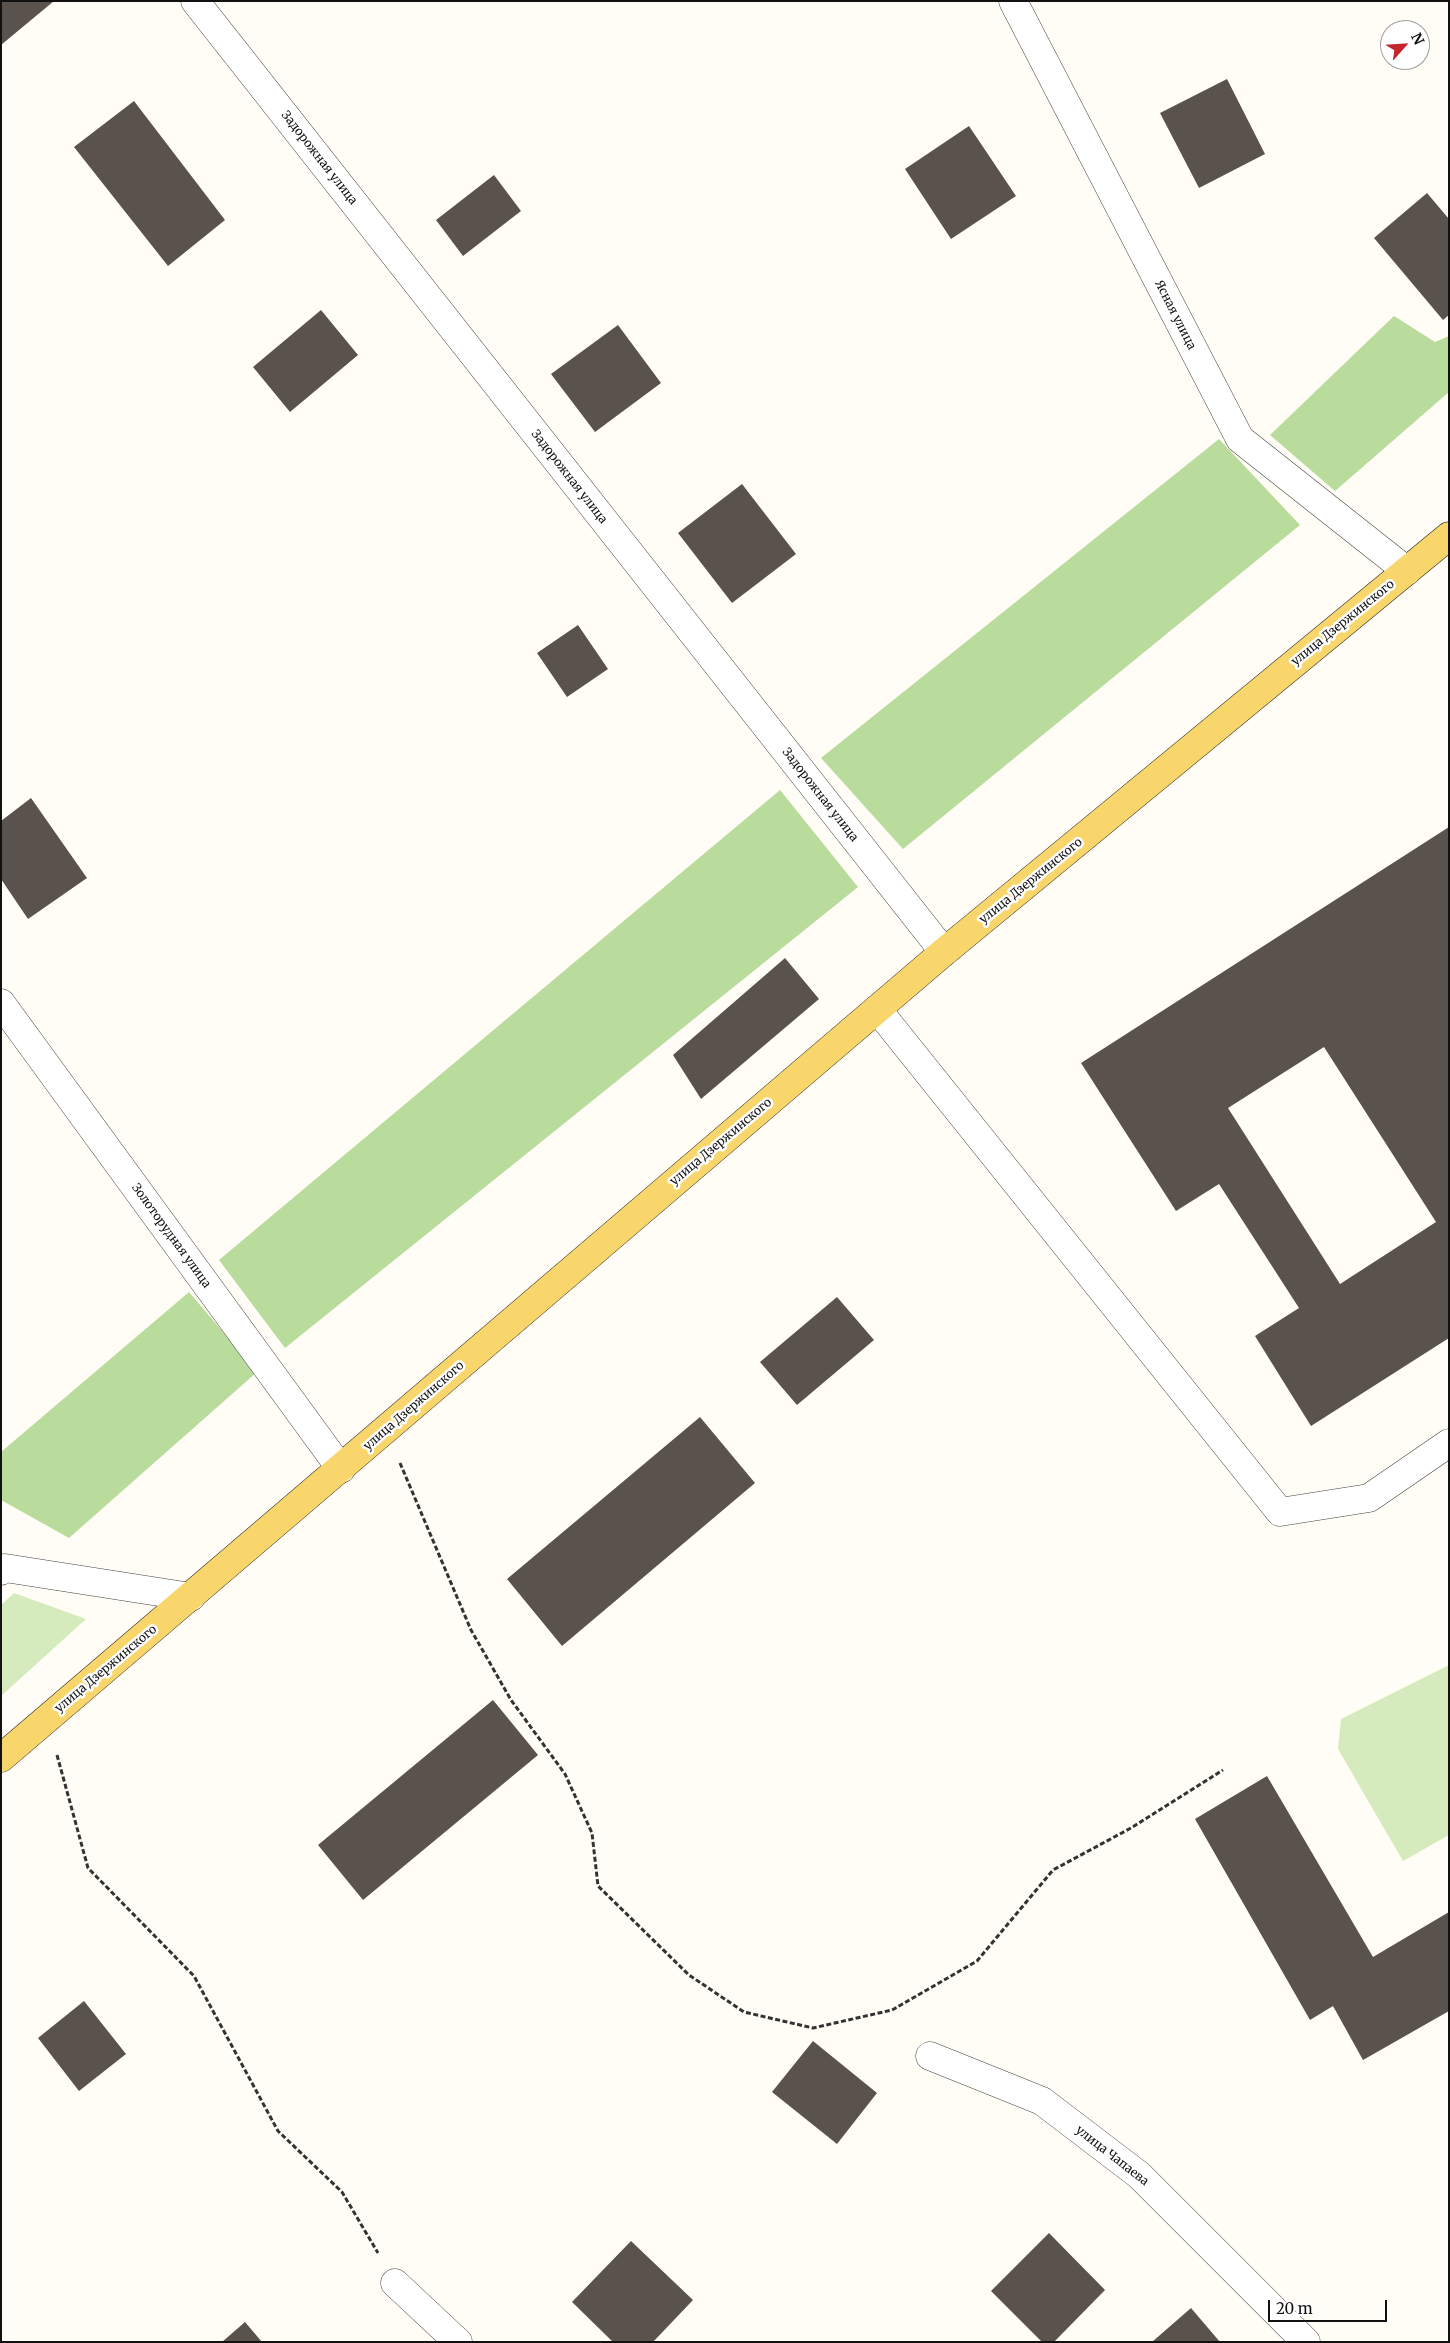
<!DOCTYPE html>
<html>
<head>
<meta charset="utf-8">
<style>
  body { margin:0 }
  #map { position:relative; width:1450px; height:2343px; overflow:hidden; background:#fffdf5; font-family:Merriweather,serif }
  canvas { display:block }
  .frame { position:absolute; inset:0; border:2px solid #111; pointer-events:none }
  .north { position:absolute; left:1380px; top:20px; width:50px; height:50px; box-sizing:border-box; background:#fff; border:1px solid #a0a0a0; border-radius:50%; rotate:64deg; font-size:14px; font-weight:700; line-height:20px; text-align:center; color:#111 }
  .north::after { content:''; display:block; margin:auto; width:18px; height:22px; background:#c4262e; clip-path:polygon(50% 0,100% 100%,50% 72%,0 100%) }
  .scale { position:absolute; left:1268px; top:2300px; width:119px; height:22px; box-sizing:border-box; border:2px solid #111; border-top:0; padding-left:6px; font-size:15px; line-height:18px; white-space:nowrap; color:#111; -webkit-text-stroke:4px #fff; paint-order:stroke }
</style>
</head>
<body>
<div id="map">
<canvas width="1450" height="2343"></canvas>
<div class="frame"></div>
<div class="north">N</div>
<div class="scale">20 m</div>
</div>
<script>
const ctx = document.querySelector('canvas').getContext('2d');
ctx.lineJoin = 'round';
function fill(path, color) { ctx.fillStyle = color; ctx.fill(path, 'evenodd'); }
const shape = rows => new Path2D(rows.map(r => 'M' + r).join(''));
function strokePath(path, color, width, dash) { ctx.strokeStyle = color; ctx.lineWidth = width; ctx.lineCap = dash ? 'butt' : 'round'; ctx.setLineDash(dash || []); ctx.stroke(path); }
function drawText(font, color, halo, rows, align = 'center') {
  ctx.font = font + ' Merriweather,serif'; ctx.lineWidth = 5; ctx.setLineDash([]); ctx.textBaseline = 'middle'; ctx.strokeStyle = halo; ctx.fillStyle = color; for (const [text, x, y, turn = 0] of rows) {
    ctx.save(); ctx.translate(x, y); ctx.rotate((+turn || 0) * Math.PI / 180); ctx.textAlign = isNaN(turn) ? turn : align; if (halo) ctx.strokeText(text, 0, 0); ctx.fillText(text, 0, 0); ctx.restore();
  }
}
const green = shape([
  [14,1593,86,1619,1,1696,1,1605],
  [1449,1665,1449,1835,1403,1861,1338,1749,1341,1719]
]);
const forest = shape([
  [1394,316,1435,342,1449,336,1449,392,1335,491,1270,435],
  [1219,439,1300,525,903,849,821,758],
  [780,790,858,887,285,1348,219,1260],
  [189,1292,257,1372,69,1538,1,1500,1,1452]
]);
const building = shape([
  [1,1,54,1,1,45],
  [1227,79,1265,154,1199,188,1160,113],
  [134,101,225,220,168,266,74,147],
  [969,126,1016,196,951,239,905,169],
  [494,175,521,211,463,256,436,220],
  [1427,193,1449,219,1449,315,1443,320,1374,238],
  [321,310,358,355,290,412,253,367],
  [618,325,661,383,595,432,551,374],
  [742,484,796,554,732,603,678,533],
  [578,625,608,669,567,697,537,653],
  [31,798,87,878,28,919,1,879,1,821],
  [1449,827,1449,1338,1311,1426,1255,1336,1299,1308,1219,1184,1176,1211,1081,1063],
  [1324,1047,1436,1222,1340,1284,1228,1108],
  [785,958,819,999,701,1099,673,1055],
  [837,1297,874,1340,797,1405,760,1362],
  [700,1417,755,1483,562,1646,507,1579],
  [493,1700,538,1755,363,1900,318,1845],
  [1267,1776,1373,1957,1449,1912,1449,2011,1363,2060,1333,2006,1310,2020,1195,1819],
  [84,2001,126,2054,79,2091,38,2038],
  [813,2041,877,2093,837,2144,772,2092],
  [1049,2233,1105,2290,1054,2342,1042,2342,991,2291],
  [631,2241,693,2300,653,2342,613,2342,572,2302],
  [1191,2308,1220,2342,1152,2342],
  [245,2322,262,2342,222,2342]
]);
const path = shape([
  [400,1463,471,1630,511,1700,565,1774,592,1833,598,1886,689,1975,744,2012,813,2028,892,2010,977,1961,1053,1870,1131,1828,1223,1770],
  [57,1755,88,1868,194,1976,278,2131,342,2192,378,2253]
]);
const street = shape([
  [195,1,944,952],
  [1013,1,1240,439,1407,571],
  [1,1003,341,1469],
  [877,1009,1280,1512,1369,1498,1449,1443],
  [1,1571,5,1568,191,1597],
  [930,2056,1042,2101,1139,2175,1306,2342],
  [395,2283,458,2342]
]);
const primary = shape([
  [1,1758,944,952,1449,536]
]);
const streetNames = [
  ["Задорожная улица",319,158,52],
  ["Ясная улица",1175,315,63],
  ["Задорожная улица",569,477,52],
  ["улица Дзержинского",1343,623,-39],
  ["Задорожная улица",820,795,52],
  ["улица Дзержинского",1031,881,-39],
  ["улица Дзержинского",721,1142,-40],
  ["Золоторудная улица",171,1236,54],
  ["улица Дзержинского",414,1406,-41],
  ["улица Дзержинского",106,1669,-40],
  ["улица Чапаева",1112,2156,38]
];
fill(green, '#d5ebbd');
fill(forest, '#b9dc9c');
fill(building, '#5a524d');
strokePath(street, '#444', 29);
strokePath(primary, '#222', 29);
strokePath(path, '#333', 3, [5, 2.5]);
strokePath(street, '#fff', 28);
strokePath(primary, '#f9d66b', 28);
drawText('12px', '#111', '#fff', streetNames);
</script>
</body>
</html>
